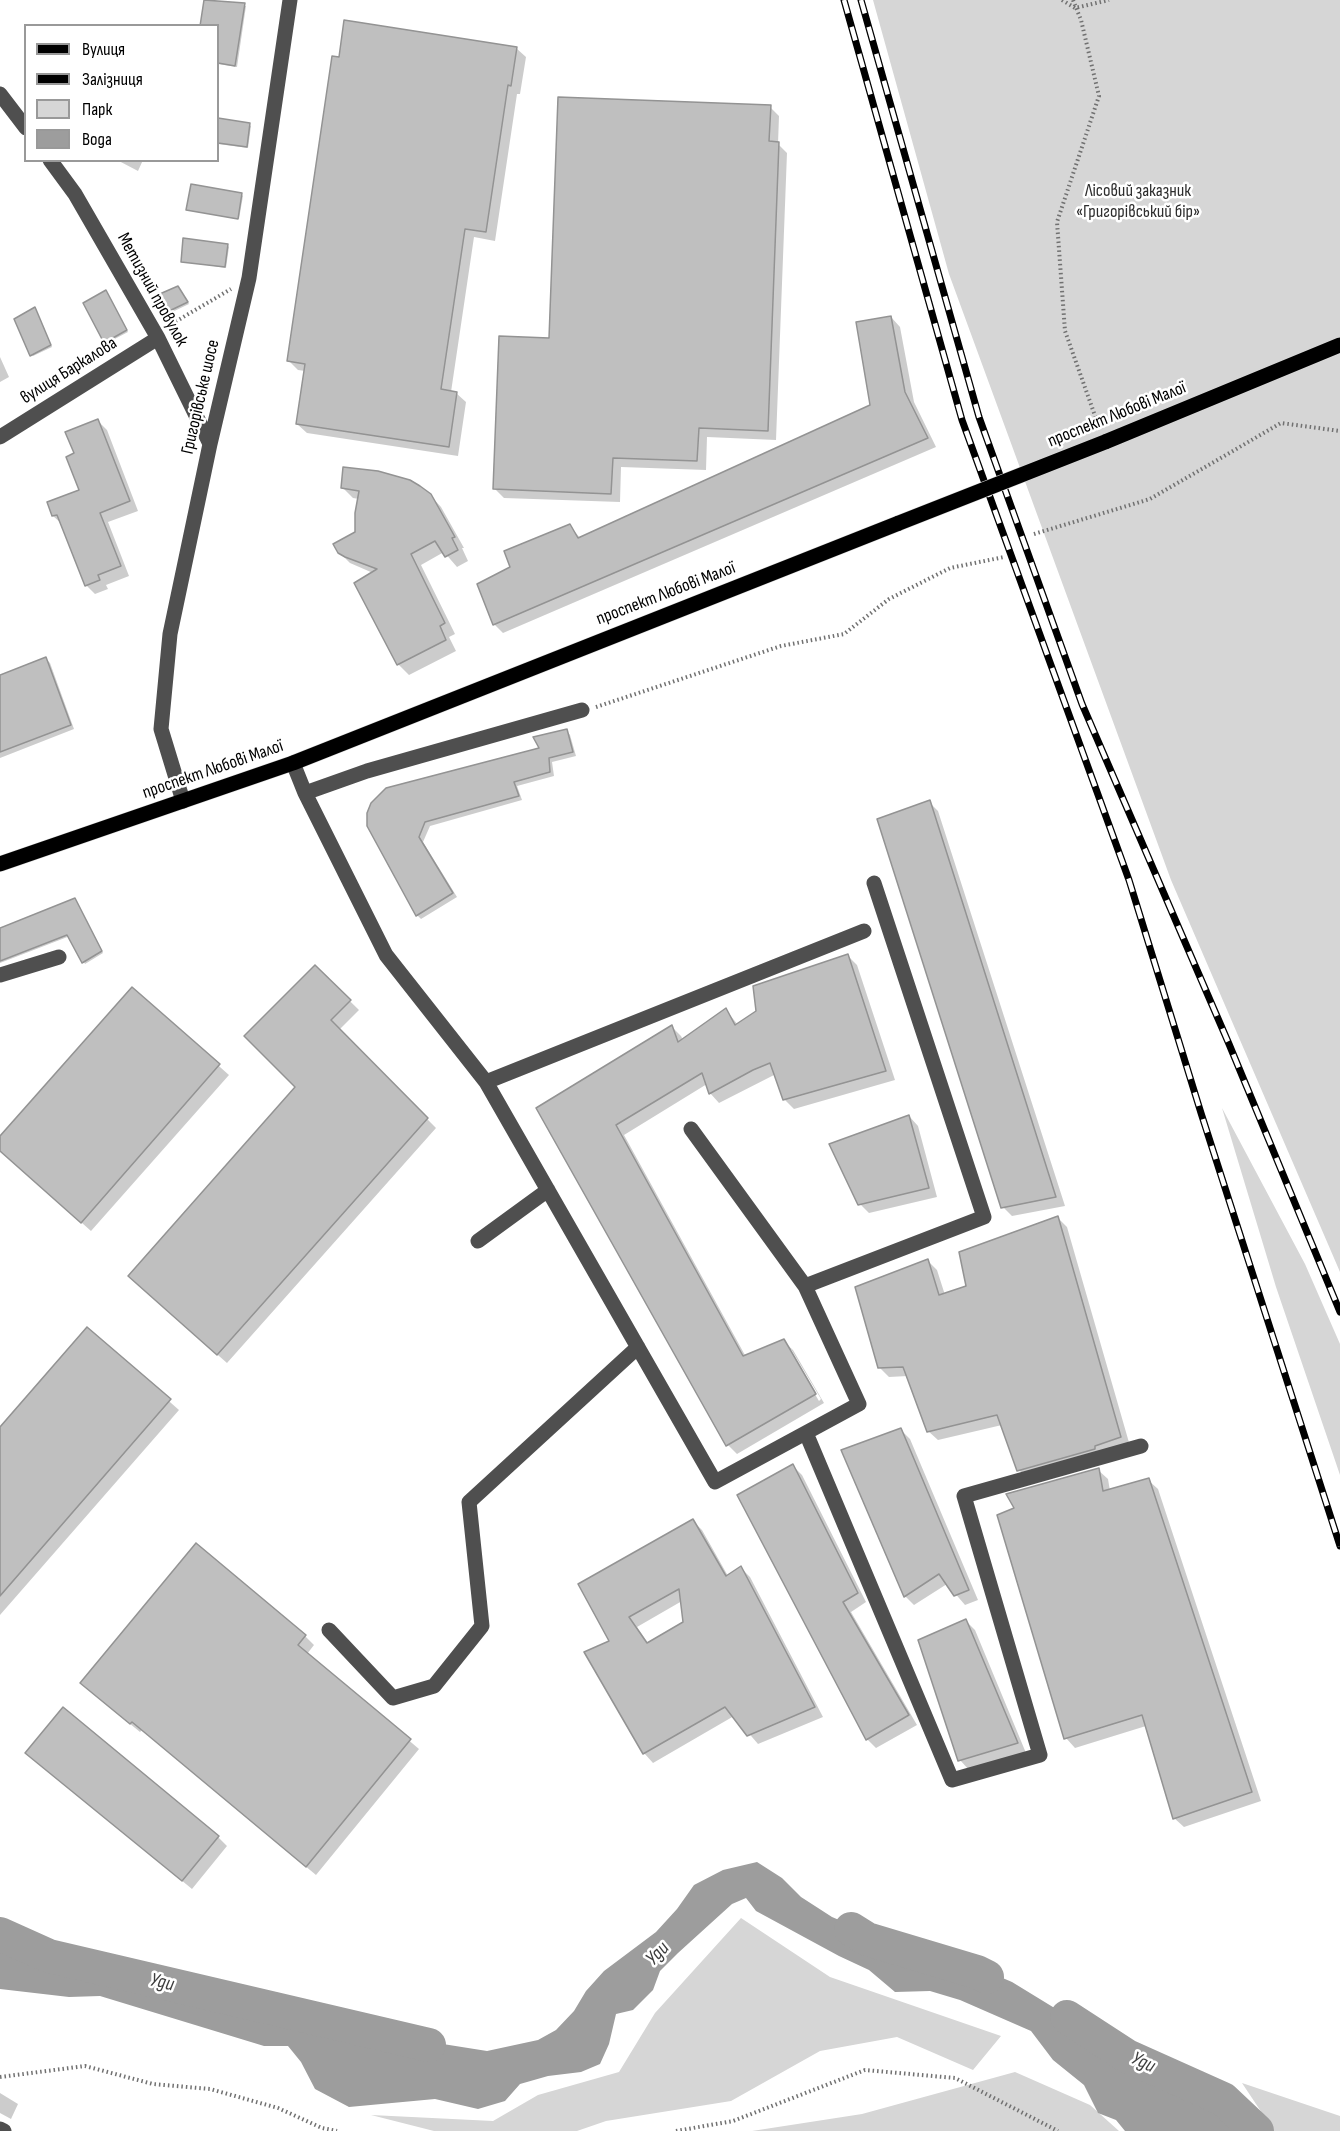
<!DOCTYPE html>
<html>
<head>
<meta charset="utf-8">
<style>
  body { margin:0 }
  #map { position:relative; width:1340px; height:2131px; overflow:hidden; background:#fff; font-family:"Sofia Sans Condensed",sans-serif }
  canvas { display:block }
  .legend { position:absolute; left:24px; top:24px; width:195px; height:138px; box-sizing:border-box; background:#fff; border:2px solid #999; margin:0; padding:8px 10px; list-style:none; font-size:18px; color:#000 }
  .legend li { display:flex; align-items:center; gap:12px; height:30px }
  .legend b { width:30px; border:2px solid #999 }
</style>
</head>
<body>
<div id="map">
<canvas width="1340" height="2131"></canvas>
<ul class="legend">
<li><b style="height:8px;background:#000"></b>Вулиця</li>
<li><b style="height:8px;background:#000"></b>Залізниця</li>
<li><b style="height:16px;background:#d6d6d6"></b>Парк</li>
<li><b style="height:16px;background:#9d9d9d"></b>Вода</li>
</ul>
</div>
<script>
const ctx = document.querySelector('canvas').getContext('2d');
ctx.lineJoin = 'round';
function fill(path, color) { ctx.fillStyle = color; ctx.fill(path, 'evenodd'); }
const shape = rows => new Path2D(rows.map(r => 'M' + r).join(''));
function strokePath(path, color, width, dash) { ctx.strokeStyle = color; ctx.lineWidth = width; ctx.lineCap = dash ? 'butt' : 'round'; ctx.setLineDash(dash || []); ctx.stroke(path); }
function drawText(font, color, halo, rows, align = 'center') {
  ctx.font = font + ' "Sofia Sans Condensed",sans-serif'; ctx.lineWidth = 5; ctx.setLineDash([]); ctx.textBaseline = 'middle'; ctx.strokeStyle = halo; ctx.fillStyle = color; for (const [text, x, y, turn = 0] of rows) {
    ctx.save(); ctx.translate(x, y); ctx.rotate((+turn || 0) * Math.PI / 180); ctx.textAlign = isNaN(turn) ? turn : align; if (halo) ctx.strokeText(text, 0, 0); ctx.fillText(text, 0, 0); ctx.restore();
  }
}
const green = shape([
  [873,0,1340,0,1340,1272,1171,880,949,274],
  [1222,1108,1305,1264,1340,1344,1340,1475,1276,1287],
  [741,1918,830,1977,1001,2036,973,2070,897,2037,820,2051,731,2101,606,2121,577,2131,434,2131,371,2115,493,2121,538,2095,619,2072,655,2013],
  [1015,2072,1090,2105,1119,2131,752,2131,862,2114],
  [1242,2083,1340,2116,1340,2131,1274,2131]
]);
const water = shape([
  [757,1862,782,1878,801,1897,832,1917,865,1931,893,1948,925,1959,979,1968,1012,1982,1097,2034,1123,2058,1195,2095,1222,2115,1248,2131,1125,2131,1116,2120,1098,2113,1084,2085,1053,2060,1031,2031,960,2000,930,1991,895,1992,869,1970,839,1956,756,1911,746,1898,732,1904,678,1953,660,1971,653,1990,633,2010,616,2014,609,2044,600,2064,581,2072,548,2076,520,2084,505,2101,478,2109,435,2099,349,2107,315,2089,301,2062,288,2046,264,2046,100,1996,69,1997,0,1989,0,1939,122,1985,311,2025,405,2038,487,2051,538,2040,556,2030,574,2011,586,1991,604,1971,656,1932,677,1909,694,1885,723,1870]
]);
const shadow = shape([
  [205,0,246,6,237,67,218,64,218,26,202,26],
  [516,48,526,57,520,94,517,94,495,241,474,237,451,392,456,393,466,402,458,456,307,433,297,424,305,371,298,370,289,361,340,58],
  [770,107,779,116,778,144,787,153,776,440,707,437,706,470,621,467,620,502,504,498,495,489],
  [218,120,249,125,251,126,248,148,218,144],
  [117,160,143,160,138,171],
  [241,194,243,196,239,219,188,210],
  [227,245,229,247,226,268,182,261],
  [180,289,189,304,168,314,166,312],
  [108,294,128,332,107,343,105,342],
  [36,310,52,347,33,356,32,355],
  [891,317,900,327,914,402,936,447,503,633,494,624,512,568,570,526,581,539,872,406],
  [0,357,9,377,0,382],
  [98,421,107,430,138,511,108,522,129,576,106,585,108,589,95,594,86,585,62,524,53,516,80,491,76,454],
  [342,487,430,495,441,507,464,548,462,548,468,561,457,567,444,552,421,565,455,634,449,637,456,651,409,675,398,664,373,573,350,563,339,552,356,533,359,499,353,498],
  [46,659,50,663,74,729,0,758,0,676],
  [566,730,570,735,576,756,552,762,554,776,517,786,522,800,430,826,423,842,457,897,421,919,417,915,372,804,541,749],
  [929,802,938,811,1065,1206,1012,1216,1003,1207],
  [76,902,103,953,85,964,70,936,0,963,0,929],
  [848,956,857,965,895,1080,794,1109,785,1100,776,1074,719,1103,710,1093,707,1084,624,1135,746,1357,783,1341,793,1350,824,1403,737,1454,728,1445,538,1109,672,1027,681,1036,683,1040,726,1010,738,1025],
  [788,1349,791,1349,821,1399,819,1401],
  [315,967,359,1010,339,1030,436,1128,227,1363,139,1286,297,1087],
  [132,989,229,1075,91,1231,0,1150,0,1139],
  [909,1116,918,1126,937,1197,869,1213,860,1204],
  [1058,1218,1067,1227,1130,1446,1028,1479,1019,1470,1002,1425,938,1440,928,1431,908,1376,889,1377,879,1367,928,1261,937,1270,945,1295,968,1287],
  [87,1329,179,1410,0,1615,0,1429],
  [901,1430,910,1439,978,1600,965,1605,947,1584,914,1605,905,1596],
  [793,1466,802,1475,866,1602,851,1612,917,1725,876,1748,867,1739],
  [1098,1470,1108,1479,1110,1491,1148,1480,1158,1489,1261,1801,1184,1827,1174,1818,1146,1726,1075,1748,1066,1738],
  [693,1521,702,1530,728,1576,741,1568,750,1577,823,1717,758,1744,734,1716,653,1763,644,1753,611,1641],
  [682,1601,685,1623,648,1643,637,1627],
  [196,1545,305,1636,314,1645,307,1654,419,1749,316,1875,142,1730,140,1732,91,1692],
  [966,1621,975,1630,1026,1753,969,1770,960,1760],
  [27,1753,218,1837,227,1846,192,1889],
  [0,2093,18,2104,11,2119,0,2113]
]);
const river = shape([
  [851,1929,867,1939,977,1972,987,1977],
  [0,1934,49,1956,429,2045],
  [1067,2017,1127,2056,1223,2099,1257,2131]
]);
const building = shape([
  [204,0,245,3,235,66,218,63,218,26,200,26,204,0],
  [344,20,517,47,511,86,508,85,486,232,465,229,441,389,457,392,449,447,296,424,305,364,287,361,332,56,339,57,344,20],
  [558,97,771,105,769,141,779,142,768,431,699,428,697,461,613,458,611,494,493,489,499,336,549,338,558,97],
  [218,118,250,123,247,147,218,143,218,118],
  [191,184,242,193,238,219,186,210,191,184],
  [183,238,228,244,225,267,181,262,183,238],
  [178,286,188,302,165,313,155,296,178,286],
  [106,290,127,330,104,343,83,303,106,290],
  [35,307,51,345,30,356,14,319,35,307],
  [891,316,905,392,928,438,493,625,477,584,510,567,504,551,570,524,578,538,870,405,856,322,891,316],
  [98,419,130,501,100,513,121,566,98,575,100,580,85,586,57,515,52,516,47,502,79,490,66,457,74,453,65,432,98,419],
  [343,467,378,471,410,480,420,486,431,494,455,537,452,538,458,550,445,557,435,541,411,554,445,623,440,626,446,640,397,665,354,583,377,569,345,557,338,553,333,544,355,532,355,513,359,491,341,488,343,467],
  [46,657,71,725,0,752,0,675,46,657],
  [567,729,573,752,549,758,550,772,514,782,519,796,425,822,419,837,453,893,416,916,367,826,367,813,371,803,386,788,539,748,533,737,567,729],
  [930,800,1056,1197,1001,1208,877,819,930,800],
  [75,898,102,951,82,963,67,935,0,961,0,928,75,898],
  [848,954,886,1071,783,1100,770,1063,753,1070,709,1094,702,1073,616,1125,743,1356,784,1339,816,1394,726,1446,536,1108,672,1025,678,1042,726,1008,735,1025,756,1011,753,986,848,954],
  [315,965,351,1000,331,1020,428,1118,217,1355,128,1276,295,1087,244,1036,315,965],
  [132,987,220,1064,81,1223,0,1151,0,1136,132,987],
  [909,1115,929,1188,858,1205,829,1144,909,1115],
  [1058,1216,1121,1437,1095,1446,1095,1449,1017,1471,997,1415,927,1432,903,1367,878,1368,855,1287,928,1259,939,1295,966,1286,959,1252,1058,1216],
  [87,1327,171,1399,0,1596,0,1427,87,1327],
  [901,1428,969,1590,954,1596,939,1574,904,1597,841,1450,901,1428],
  [793,1464,858,1593,843,1602,909,1715,866,1740,737,1495,793,1464],
  [1099,1468,1103,1491,1149,1478,1252,1792,1173,1819,1142,1715,1064,1739,997,1515,1014,1508,1006,1494,1099,1468],
  [693,1519,726,1576,741,1566,815,1707,747,1736,725,1707,643,1754,584,1652,609,1641,578,1584,693,1519],
  [679,1589,683,1622,647,1643,629,1617,679,1589],
  [196,1543,306,1635,298,1645,411,1739,306,1867,132,1722,130,1724,80,1683,196,1543],
  [966,1619,1018,1743,958,1761,918,1640,966,1619],
  [63,1707,219,1836,182,1881,25,1753,63,1707]
]);
const path = shape([
  [1062,0,1075,8,1109,0],
  [1073,0,1081,20,1099,96,1057,222,1065,331,1099,427],
  [168,326,231,289],
  [1034,534,1150,499,1281,423,1340,431],
  [596,707,781,646,844,634,889,599,950,568,1004,557],
  [0,2077,85,2066,153,2084,210,2089,278,2108,322,2128,337,2131],
  [676,2131,733,2121,865,2070,955,2078,1058,2131]
]);
const minor = shape([
  [0,94,26,128],
  [50,160,75,194,158,338,210,444],
  [0,437,158,338],
  [293,763,305,793,386,955,486,1082,715,1482,859,1404,805,1286,691,1129],
  [305,793,367,771,582,710],
  [183,801,161,729,170,634,210,444,249,278,290,0],
  [0,975,59,957],
  [486,1082,864,931],
  [478,1241,548,1190],
  [805,1286,984,1217,874,883],
  [806,1433,952,1780,1040,1755,964,1496,1141,1446],
  [329,1630,393,1698,434,1686,482,1626,469,1502,638,1347],
  [0,2129,4,2131]
]);
const major = shape([
  [1105,442,1340,345],
  [0,864,293,763,899,523]
]);
const rail = shape([
  [844,0,962,420,1129,880,1201,1113,1340,1546],
  [861,0,979,417,1082,704,1229,1044,1340,1312]
]);
const majorBridge = shape([
  [899,523,1105,442]
]);
const parkNames = [
  ["Лісовий заказник",1138,191],
  ["«Григорівський бір»",1138,212]
];
const streetNames = [
  ["Метизний провулок",152,290,61],
  ["вулиця Баркалова",69,371,-32],
  ["Григорівське шосе",201,397,-77],
  ["проспект Любові Малої",1117,415,-22],
  ["проспект Любові Малої",666,594,-21],
  ["проспект Любові Малої",213,770,-19]
];
const waterNames = [
  ["Уди",658,1954,-47],
  ["Уди",162,1983,13],
  ["Уди",1143,2063,25]
];
fill(green, '#d6d6d6');
fill(water, '#9d9d9d');
fill(shadow, '#0003');
strokePath(river, '#9d9d9d', 34);
fill(building, '#bfbfbf');
strokePath(building, '#939393', 1.5);
strokePath(major, '#dbdbdb', 16);
strokePath(path, '#717171', 4, [1.5, 3]);
strokePath(minor, '#4f4f4f', 15);
strokePath(major, '#000', 15);
strokePath(rail, '#000', 7);
strokePath(rail, '#fff', 4.5, [14]);
strokePath(majorBridge, '#dbdbdb', 16, []);
strokePath(majorBridge, '#000', 15);
drawText('18px', '#2d2d2d', '#fff', parkNames);
drawText('18px', '#000', '#fff', streetNames);
drawText('italic 20px', '#3e3e3e', '#fff', waterNames);
</script>
</body>
</html>
